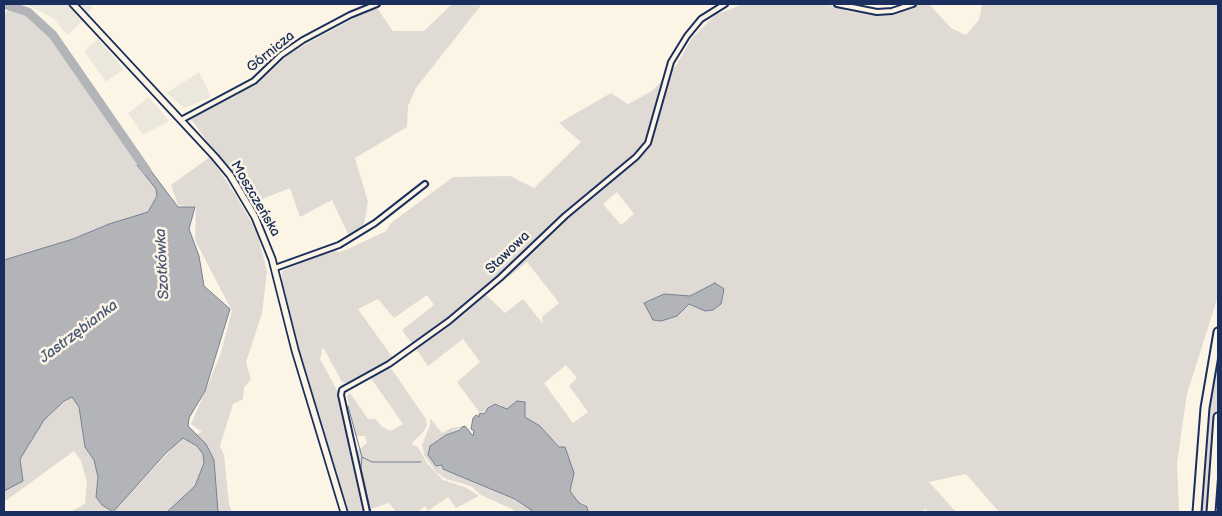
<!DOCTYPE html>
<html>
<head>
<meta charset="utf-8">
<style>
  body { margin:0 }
  #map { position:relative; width:1222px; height:516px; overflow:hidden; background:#fcf5e5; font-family:"Balsamiq Sans",sans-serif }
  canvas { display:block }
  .frame { position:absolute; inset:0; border:5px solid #1b2f5e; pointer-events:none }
</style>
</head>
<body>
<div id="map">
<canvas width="1222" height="516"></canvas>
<div class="frame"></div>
</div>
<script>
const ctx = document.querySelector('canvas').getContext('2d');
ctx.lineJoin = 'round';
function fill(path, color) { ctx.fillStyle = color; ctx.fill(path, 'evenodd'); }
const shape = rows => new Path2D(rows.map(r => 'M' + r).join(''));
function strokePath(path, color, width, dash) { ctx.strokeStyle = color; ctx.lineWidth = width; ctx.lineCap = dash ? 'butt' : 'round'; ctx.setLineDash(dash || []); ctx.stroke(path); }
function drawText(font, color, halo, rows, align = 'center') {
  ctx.font = font + ' "Balsamiq Sans",sans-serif'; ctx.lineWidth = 5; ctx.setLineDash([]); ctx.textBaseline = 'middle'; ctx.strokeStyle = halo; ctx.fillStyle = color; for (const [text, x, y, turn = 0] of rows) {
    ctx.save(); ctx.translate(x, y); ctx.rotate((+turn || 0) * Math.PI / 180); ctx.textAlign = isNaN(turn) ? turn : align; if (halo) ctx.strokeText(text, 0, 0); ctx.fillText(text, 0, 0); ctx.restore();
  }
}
const built = shape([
  [27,4,90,4,93,8,82,17,84,20,67,35,54,19],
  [98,39,124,69,106,82,84,51],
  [199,72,211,97,184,108,167,93],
  [149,97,169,121,143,135,128,113]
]);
const green = shape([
  [452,4,482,4,416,88,408,106,407,127,355,158,368,202,364,224,349,236,332,200,300,217,290,188,252,203,191,119,256,85,290,53,356,17,377,8,393,31,424,31],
  [753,4,826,4,851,12,878,14,894,13,919,4,929,4,951,28,966,35,979,20,982,4,1218,4,1218,296,1187,394,1177,463,1179,512,999,512,966,474,929,482,956,512,928,512,926,509,920,512,588,512,583,503,578,502,570,491,573,479,560,447,540,426,525,417,526,411,517,401,507,409,503,409,500,404,480,413,457,382,480,362,463,339,428,366,416,349,486,295,505,313,523,299,543,324,542,317,559,303,527,262,509,277,506,275,563,219,562,217,500,276,413,345,402,330,434,305,427,295,394,318,378,299,358,309,393,358,367,374,346,383,342,382,323,347,320,359,338,392,365,512,346,512,297,346,282,282,282,271,332,250,339,252,348,249,386,231,391,223,453,177,510,176,534,188,581,142,559,123,611,93,628,104,652,91,675,67,692,38,715,15,741,5],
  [617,192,634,214,621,225,603,204],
  [715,283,721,304,713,310,705,311,689,304,677,316,664,294,690,296],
  [566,365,577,378,569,386,588,412,573,423,544,383],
  [10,7,31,18,49,33,127,144,137,165,156,189,157,196,148,212,109,224,73,239,4,260,4,15],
  [210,157,235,194,257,232,267,271,262,313,246,362,251,380,244,387,243,399,233,404,220,446,224,455,229,505,232,512,218,512,214,460,206,444,196,434,202,432,191,424,220,356,232,311,195,240,196,207,178,205,171,185],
  [1218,351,1218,396,1208,512,1201,512,1206,435],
  [388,367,393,371,426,419,427,426,423,432,411,444,418,447,427,463,443,480,465,487,479,496,456,508,448,497,428,511,425,506,417,512,396,512,389,503,371,509,357,451,367,443,365,436,355,436,347,396,350,393,368,419,376,419,381,426,390,431,403,424,370,377],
  [72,397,79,407,85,447,94,460,98,477,96,497,102,505,112,512,70,512,85,504,87,482,81,461,74,451,4,502,4,491,22,481,20,459,44,420,64,401],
  [430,418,442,433,451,428,465,426,446,435,428,455,436,466,442,465,443,469,457,475,515,499,534,512,518,512,481,495,471,486,446,479,436,472,424,455,422,445,430,425],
  [182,438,197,446,203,454,204,463,195,486,167,512,113,512]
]);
const water = shape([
  [142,159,178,207,195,207,189,229,199,256,204,286,230,309,205,391,189,418,188,426,206,444,214,460,218,512,167,512,195,486,204,463,203,454,197,446,183,438,166,453,113,512,102,505,96,497,98,477,94,460,85,447,79,407,72,397,64,401,44,420,20,459,23,481,4,491,4,260,73,239,109,224,148,212,157,196,156,189,137,165,142,159],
  [715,283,724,289,721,304,713,310,705,311,689,304,677,316,661,321,653,320,644,303,664,294,690,296,715,283],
  [517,401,525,402,525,417,540,426,559,447,565,447,574,473,570,491,578,502,587,507,588,512,534,512,515,499,457,475,443,469,442,465,436,466,428,455,430,446,446,435,460,430,462,427,465,426,473,436,474,431,471,429,473,418,476,415,479,417,479,414,485,413,488,408,495,404,507,409,517,401]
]);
const stream = shape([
  [348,406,362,457],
  [371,512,361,468,362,457,372,462,421,462]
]);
const river = shape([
  [4,4,28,12,53,35,147,171]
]);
const street = shape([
  [837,4,877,12,892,11,913,4],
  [181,120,254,81,281,55,303,40,350,15,377,4],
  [275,268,339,245,375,223,425,184],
  [367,512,341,395,342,390,389,364,449,321,500,278,565,216,636,157,648,143,671,62,687,36,701,19,725,4]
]);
const secondary = shape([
  [73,4,215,157,230,175,255,217,272,259,295,350,344,512]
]);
const highway = shape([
  [1197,512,1205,408,1218,332],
  [1211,512,1218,417]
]);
const streetNames = [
  ["Górnicza",271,52,-39],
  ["Moszczeńska",255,199,60],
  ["Stawowa",508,253,-44]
];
const waterNames = [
  ["Szotkówka",163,264,-93],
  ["Jastrzębianka",79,332,-37]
];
fill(built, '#ece7dc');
fill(green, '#dfdbd4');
fill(water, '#b2b4b8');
strokePath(water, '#767f94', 1);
strokePath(stream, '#767f94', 1);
strokePath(river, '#b2b4b8', 9);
strokePath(street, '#1b2f5e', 8);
strokePath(secondary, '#1b2f5e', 9);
strokePath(highway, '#1b2f5e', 11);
strokePath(street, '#fcf5e5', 4);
strokePath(secondary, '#fcf5e5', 5.5);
strokePath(highway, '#fcf5e5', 7);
drawText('14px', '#1b2f5e', '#fcf5e5', streetNames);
drawText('italic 15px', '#485779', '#fcf5e5', waterNames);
</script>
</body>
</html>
